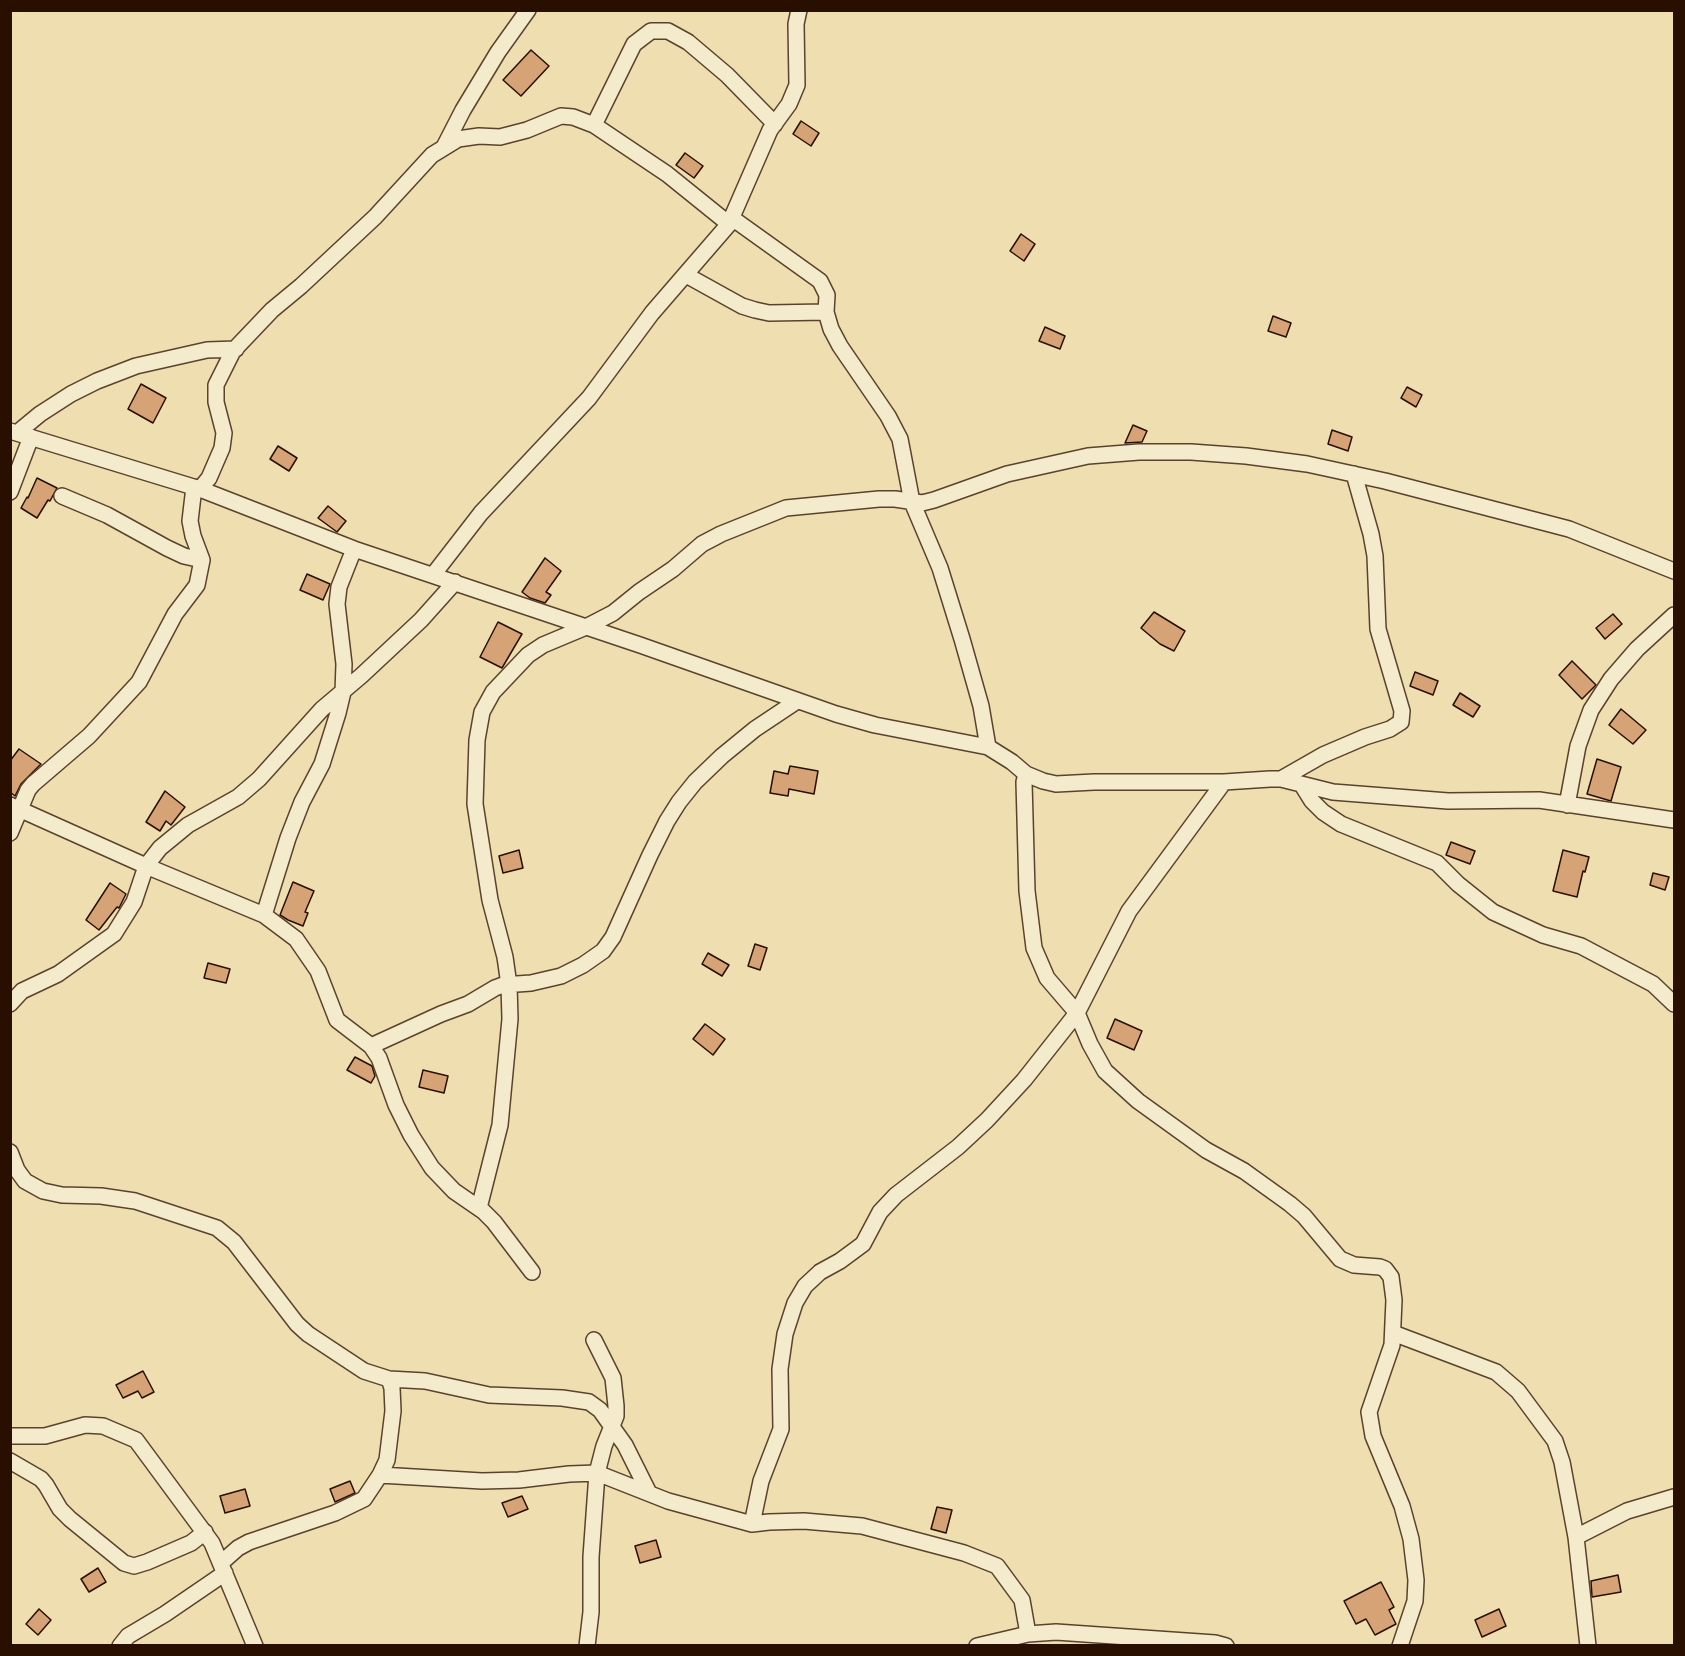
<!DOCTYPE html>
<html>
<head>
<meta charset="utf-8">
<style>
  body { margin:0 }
  #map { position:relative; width:1685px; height:1656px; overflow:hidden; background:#eedeb0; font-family:"Sorts Mill Goudy",serif }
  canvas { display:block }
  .frame { position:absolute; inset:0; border:12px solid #280f00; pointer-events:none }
</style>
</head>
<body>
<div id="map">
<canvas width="1685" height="1656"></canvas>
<div class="frame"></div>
</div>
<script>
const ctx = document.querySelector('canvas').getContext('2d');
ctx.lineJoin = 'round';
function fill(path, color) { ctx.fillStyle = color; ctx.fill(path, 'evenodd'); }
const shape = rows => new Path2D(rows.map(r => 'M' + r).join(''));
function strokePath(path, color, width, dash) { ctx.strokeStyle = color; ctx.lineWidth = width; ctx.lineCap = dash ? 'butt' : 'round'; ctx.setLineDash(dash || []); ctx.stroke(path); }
const building = shape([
  [531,50,549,66,521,96,503,80,531,50],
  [801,121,819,133,811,146,793,134,801,121],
  [685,153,703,166,694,178,676,165,685,153],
  [1021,234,1035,244,1024,261,1010,251,1021,234],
  [1273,316,1291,323,1286,337,1268,331,1273,316],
  [1045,327,1065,336,1060,349,1039,341,1045,327],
  [141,384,166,398,153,423,128,409,141,384],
  [1407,387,1422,395,1416,407,1401,398,1407,387],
  [1133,425,1147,431,1142,442,1125,443,1133,425],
  [1332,430,1352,437,1348,451,1328,444,1332,430],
  [278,446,297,458,289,471,270,459,278,446],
  [37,478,57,488,50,501,48,500,37,518,21,508,27,497,28,498,37,478],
  [328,506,346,521,337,532,318,518,328,506],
  [545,558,561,571,546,592,551,595,545,603,530,598,522,592,545,558],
  [307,574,330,584,323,600,300,590,307,574],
  [1154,612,1185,631,1174,651,1160,644,1141,628,1154,612],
  [1613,614,1622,624,1605,639,1596,628,1613,614],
  [498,622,522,634,502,668,480,657,498,622],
  [1572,661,1596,685,1582,699,1559,675,1572,661],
  [1415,672,1438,681,1433,695,1410,686,1415,672],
  [1460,693,1480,706,1473,717,1453,705,1460,693],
  [1621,709,1646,730,1633,744,1609,725,1621,709],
  [19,749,41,764,21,784,15,796,10,792,10,761,19,749],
  [1597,759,1621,767,1611,801,1587,794,1597,759],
  [790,766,818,771,814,794,789,789,788,796,770,793,774,771,788,774,790,766],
  [165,791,185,807,171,825,166,821,160,831,146,822,165,791],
  [1451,842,1475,851,1470,864,1446,855,1451,842],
  [519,850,523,868,503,873,499,856,519,850],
  [1563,850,1589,857,1585,872,1583,871,1577,897,1553,891,1563,850],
  [1653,873,1669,877,1665,890,1650,885,1653,873],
  [293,882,314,891,305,912,308,913,303,926,288,920,280,915,293,882],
  [110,883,126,894,119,908,117,907,99,930,86,920,110,883],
  [755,944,767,948,760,970,748,966,755,944],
  [708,953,729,965,722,976,702,964,708,953],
  [208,963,230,969,226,983,204,978,208,963],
  [1115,1019,1142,1031,1134,1050,1107,1038,1115,1019],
  [705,1024,725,1039,713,1055,693,1039,705,1024],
  [355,1057,372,1066,375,1076,371,1083,347,1070,355,1057],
  [423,1070,448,1076,444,1093,419,1087,423,1070],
  [143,1371,154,1392,142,1398,138,1391,123,1398,116,1385,143,1371],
  [350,1481,355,1493,335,1502,330,1489,350,1481],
  [245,1489,250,1506,225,1513,220,1496,245,1489],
  [522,1496,528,1509,508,1517,502,1503,522,1496],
  [937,1507,952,1510,946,1533,931,1529,937,1507],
  [656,1540,661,1557,640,1563,635,1546,656,1540],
  [98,1568,106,1582,89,1592,81,1579,98,1568],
  [1618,1575,1621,1592,1592,1597,1591,1581,1618,1575],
  [1381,1582,1394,1607,1389,1610,1396,1624,1375,1635,1366,1619,1356,1624,1344,1601,1381,1582],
  [39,1609,51,1620,38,1635,26,1624,39,1609],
  [1499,1609,1506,1626,1482,1637,1475,1620,1499,1609]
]);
const street = shape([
  [594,125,634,44,651,31,668,31,688,42,727,75,775,124],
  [444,147,463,110,498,52,528,10],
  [732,218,820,281,827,295,826,312,831,329,840,346,888,416,900,439,912,502,940,568,962,639,981,706,988,747],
  [686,275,742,306,755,310,769,313,826,312],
  [10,431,200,489,354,549,640,645,836,714,875,725,988,747,1012,762,1026,774,1043,781,1056,784,1094,782,1224,782,1270,779,1281,779,1333,792,1448,801,1539,800,1674,820],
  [17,433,40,414,71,394,97,381,136,366,207,350,236,349],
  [200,489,209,478,222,448,224,433,216,402,216,385,233,351,272,310,301,286,375,217,432,155,458,139,479,136,500,137,527,130,561,116,573,117,594,125,667,174,729,224],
  [10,492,31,437],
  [62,496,107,515,167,548,184,556,202,560],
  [433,575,481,513,589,398,652,313,729,224,770,130,789,104,797,85,796,24,799,10],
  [1026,774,1024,782,1027,891,1034,948,1047,978,1077,1013,1090,1044,1105,1071,1138,1101,1206,1150,1244,1171,1290,1204,1304,1216,1340,1259,1354,1265,1380,1267,1385,1269,1391,1277,1394,1300,1392,1345,1369,1412,1373,1436,1402,1506,1411,1539,1416,1580,1415,1601,1400,1646],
  [1281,779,1323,755,1365,737,1390,729,1401,722,1402,711,1378,629,1375,556,1371,534,1354,474],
  [1302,785,1312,801,1323,812,1341,824,1437,863,1458,884,1493,912,1543,935,1581,946,1653,984,1674,1004],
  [10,805,146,866,264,915,296,939,318,971,337,1020,371,1046,379,1058,396,1105,411,1135,432,1168,454,1191,483,1211,494,1222,532,1272],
  [1567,805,1578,746,1591,710,1611,679,1637,649,1674,615],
  [10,833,28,790,33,784,89,736,139,682,175,614,197,585,202,560,193,536,190,521,194,487],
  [264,915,288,838,302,802,322,764,338,713,343,692,344,664,337,604,339,587,354,549],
  [10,1004,22,991,58,974,114,934,134,902,146,866,160,848,188,825,238,797,259,779,322,709,361,676,421,620,455,582],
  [371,1046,441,1014,468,1004,495,988,503,985,531,983,561,976,583,965,603,951,613,937,650,855,667,821,679,802,695,782,722,756,755,729,797,701],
  [10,1152,17,1170,25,1181,43,1191,62,1195,101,1196,135,1201,217,1228,234,1242,297,1324,308,1334,364,1371,389,1379,425,1381,489,1395,562,1398,589,1402,600,1410,625,1445,649,1493],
  [479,1208,500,1125,510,1019,509,985,505,957,490,900,475,804,477,740,482,712,493,692,528,655,543,645,586,627,613,613,639,592,673,569,702,544,721,534,786,508,879,499,895,499,922,503,934,500,1007,474,1088,456,1139,452,1191,452,1246,456,1307,464,1385,481,1569,529,1674,571],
  [1393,1333,1496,1372,1518,1391,1555,1441,1562,1462,1576,1537,1588,1646],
  [10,1436,45,1436,85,1425,103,1426,136,1440,212,1543,255,1646],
  [10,1461,41,1479,46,1485,60,1509,70,1519,124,1563,134,1566,147,1562,191,1543,205,1532],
  [380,1475,482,1481,519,1480,569,1474,597,1473,668,1501,752,1524,769,1522,804,1521,862,1526,964,1553,997,1566,1022,1600,1028,1634],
  [752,1524,761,1481,781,1429,780,1369,785,1334,795,1303,805,1286,820,1272,840,1261,863,1244,880,1212,896,1195,958,1147,987,1120,1024,1080,1077,1013,1129,911,1224,782],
  [1576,1537,1627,1511,1674,1497],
  [221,1563,238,1548,249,1542,335,1513,364,1499,380,1475,387,1460,393,1411,392,1388,389,1379],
  [120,1646,128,1636,165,1614,225,1573],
  [587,1646,591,1612,591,1557,597,1473,604,1446,616,1416,616,1406,613,1378,594,1340],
  [977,1646,1028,1634,1056,1632,1215,1643,1226,1646]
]);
fill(building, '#d5a376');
strokePath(building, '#280f00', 1.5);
strokePath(street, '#5a432c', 18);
strokePath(street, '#f4eacc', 15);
</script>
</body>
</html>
